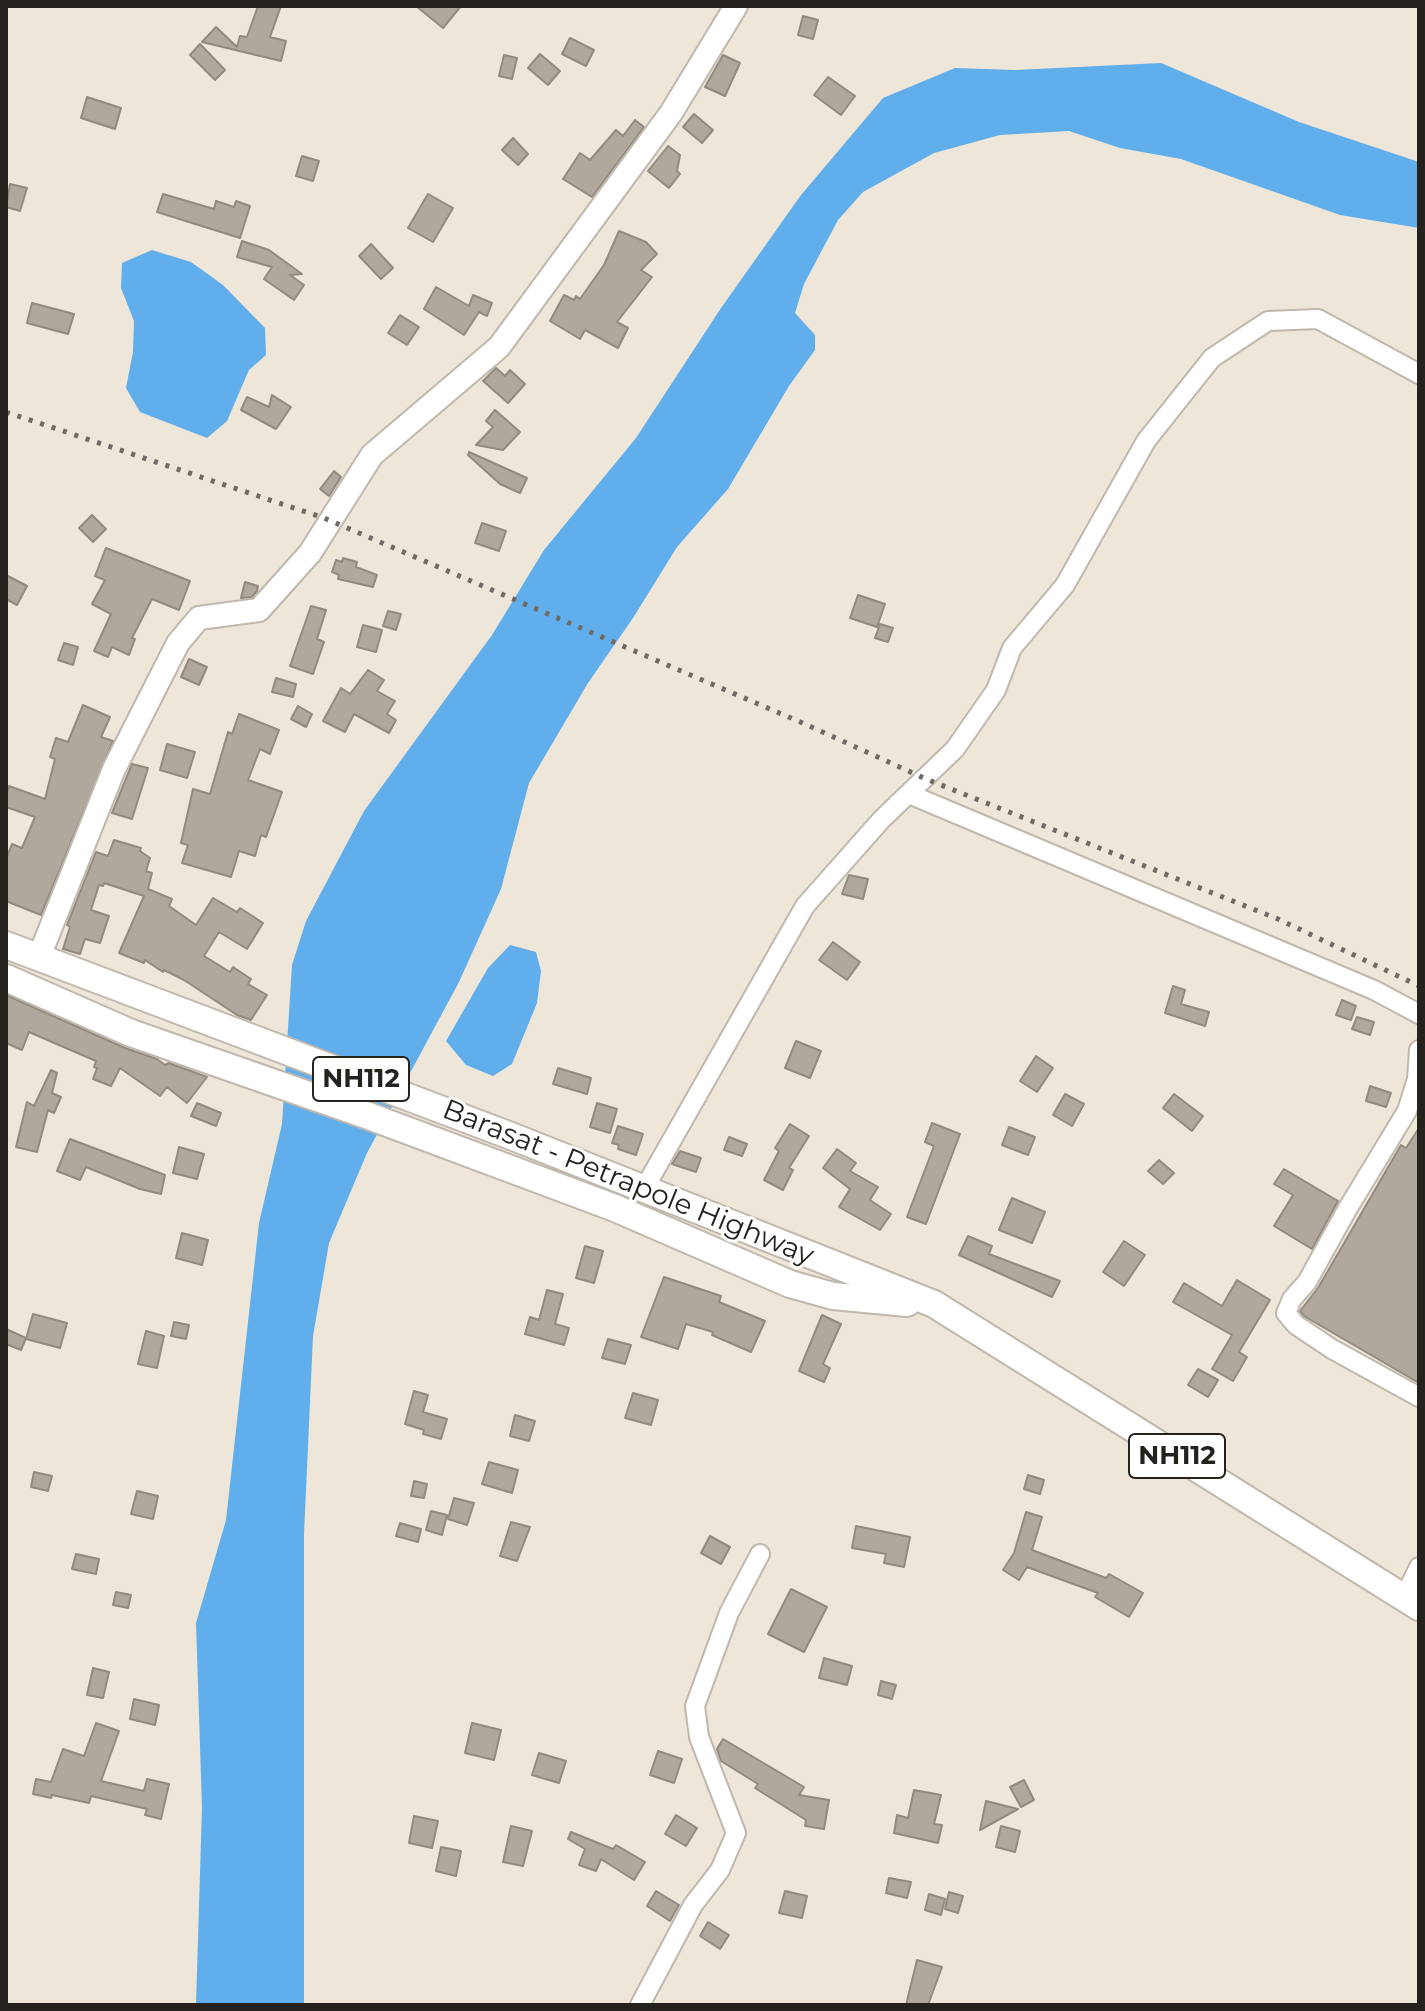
<!DOCTYPE html>
<html>
<head>
<meta charset="utf-8">
<style>
  body { margin:0 }
  #map { position:relative; width:1425px; height:2011px; overflow:hidden; background:#eee6d9; font-family:Montserrat,sans-serif }
  canvas { display:block }
  .frame { position:absolute; inset:0; border:8px solid #25221e; pointer-events:none }
</style>
</head>
<body>
<div id="map">
<canvas width="1425" height="2011"></canvas>
<div class="frame"></div>
</div>
<script>
const ctx = document.querySelector('canvas').getContext('2d');
ctx.lineJoin = 'round';
function fill(path, color) { ctx.fillStyle = color; ctx.fill(path, 'evenodd'); }
const shape = rows => new Path2D(rows.map(r => 'M' + r).join(''));
function strokePath(path, color, width, dash) { ctx.strokeStyle = color; ctx.lineWidth = width; ctx.lineCap = dash ? 'butt' : 'round'; ctx.setLineDash(dash || []); ctx.stroke(path); }
function drawText(font, color, halo, rows, align = 'center') {
  ctx.font = font + ' Montserrat,sans-serif'; ctx.lineWidth = 6; ctx.setLineDash([]); ctx.textBaseline = 'middle'; ctx.strokeStyle = halo; ctx.fillStyle = color; for (const [text, x, y, turn = 0] of rows) {
    ctx.save(); ctx.translate(x, y); ctx.rotate((+turn || 0) * Math.PI / 180); ctx.textAlign = isNaN(turn) ? turn : align; if (halo) ctx.strokeText(text, 0, 0); ctx.fillText(text, 0, 0); ctx.restore();
  }
}
const water = shape([
  [1161,63,1299,122,1419,162,1419,228,1340,215,1181,159,1120,148,1069,131,1000,135,934,153,863,192,838,220,804,284,795,313,815,335,815,350,789,386,728,489,677,547,633,618,588,683,529,783,501,889,459,982,367,1153,329,1243,313,1336,304,1534,304,2005,196,2005,202,1808,196,1623,226,1520,259,1223,282,1124,292,965,306,921,364,811,492,635,544,550,636,438,721,308,801,195,883,98,955,68,1015,70],
  [152,250,191,262,223,285,265,328,266,355,249,370,227,421,207,438,140,412,126,388,133,352,134,321,121,288,122,263],
  [510,945,536,952,541,971,537,1003,512,1064,493,1076,466,1065,446,1041,488,968]
]);
const building = shape([
  [258,6,281,6,270,37,286,41,281,61,202,42,216,27,237,47,240,36,247,37,258,6],
  [416,6,461,6,443,28,416,6],
  [803,16,818,20,813,39,798,35,803,16],
  [570,38,594,50,586,66,562,54,570,38],
  [200,44,225,70,215,80,190,55,200,44],
  [540,54,560,71,548,85,528,68,540,54],
  [504,55,517,58,512,79,499,76,504,55],
  [723,55,740,63,725,96,705,87,723,55],
  [828,77,855,96,841,115,814,95,828,77],
  [87,97,121,108,115,129,81,118,87,97],
  [694,114,713,130,702,143,683,127,694,114],
  [635,120,644,127,592,197,563,179,580,153,590,160,616,130,623,136,635,120],
  [513,138,528,154,518,165,502,150,513,138],
  [668,146,680,155,677,171,680,174,669,188,648,171,668,146],
  [302,156,319,161,313,181,296,176,302,156],
  [10,184,27,188,20,211,6,207,10,184],
  [163,194,214,209,216,201,234,207,236,201,250,206,240,238,157,212,163,194],
  [428,194,453,208,433,242,408,228,428,194],
  [619,231,646,242,657,254,641,270,652,277,617,322,628,328,618,348,585,330,580,339,550,321,564,295,574,300,576,296,580,299,604,265,619,231],
  [242,241,269,250,302,274,290,275,304,285,294,300,264,279,272,267,237,257,242,241],
  [371,244,393,268,381,279,359,256,371,244],
  [436,287,469,306,473,295,492,303,487,316,479,312,464,335,424,309,436,287],
  [32,303,74,314,68,334,27,323,32,303],
  [400,315,419,327,407,345,388,333,400,315],
  [496,368,505,376,510,370,525,384,508,403,483,381,496,368],
  [272,395,291,407,276,429,241,410,247,397,269,407,272,395],
  [495,410,520,432,503,450,476,445,493,427,486,421,495,410],
  [469,452,527,478,520,493,500,484,468,455,469,452],
  [334,471,341,477,329,496,320,489,334,471],
  [92,515,106,529,93,542,79,528,92,515],
  [482,523,506,531,499,551,475,543,482,523],
  [106,548,190,581,179,610,152,599,132,638,135,639,129,655,112,647,108,657,94,651,111,614,92,604,105,580,95,576,106,548],
  [343,558,357,562,356,567,377,575,373,587,338,579,339,575,332,572,336,560,342,562,343,558],
  [6,575,27,586,17,605,6,599,6,575],
  [245,582,258,586,257,591,252,597,241,598,245,582],
  [858,595,885,604,877,627,850,618,858,595],
  [311,606,326,610,317,639,324,642,313,674,290,666,311,606],
  [388,611,401,614,396,630,383,626,388,611],
  [880,624,893,628,888,642,875,638,880,624],
  [363,625,382,630,376,652,357,647,363,625],
  [64,643,78,647,73,665,58,660,64,643],
  [189,659,207,667,199,685,181,677,189,659],
  [368,670,384,680,377,691,395,701,387,714,396,720,389,733,354,714,345,732,323,721,341,688,350,694,368,670],
  [276,678,296,684,293,697,272,692,276,678],
  [83,705,110,717,101,737,113,741,41,915,6,901,6,859,12,844,22,848,35,817,6,807,6,795,9,786,45,799,55,759,50,757,56,738,68,742,83,705],
  [298,706,312,714,306,727,291,719,298,706],
  [239,714,279,730,270,754,260,749,248,780,282,792,266,837,261,835,255,856,239,851,231,877,182,863,188,845,181,843,193,789,210,794,228,732,232,734,239,714],
  [167,744,195,752,187,778,160,770,167,744],
  [132,764,148,768,132,819,112,813,132,764],
  [114,840,141,848,140,851,150,858,146,871,152,873,148,889,172,899,169,906,196,925,213,898,237,912,240,908,263,923,247,949,219,932,204,956,230,972,233,967,251,979,248,984,267,995,251,1020,237,1015,184,980,164,970,163,972,145,960,144,963,119,953,144,896,104,883,103,886,99,885,91,910,109,916,100,943,85,939,80,954,63,949,70,927,67,925,96,852,108,856,114,840],
  [849,875,868,879,863,899,842,894,849,875],
  [833,942,860,962,847,980,819,960,833,942],
  [1173,986,1185,990,1181,1004,1209,1012,1205,1026,1165,1013,1173,986],
  [6,995,125,1048,157,1059,165,1065,169,1063,207,1077,187,1103,167,1087,160,1096,120,1068,111,1086,93,1079,97,1068,94,1067,96,1061,29,1032,22,1050,6,1043,6,995],
  [1342,1000,1356,1006,1351,1020,1336,1015,1342,1000],
  [1357,1017,1374,1022,1370,1035,1352,1029,1357,1017],
  [796,1041,821,1051,810,1078,785,1068,796,1041],
  [1036,1056,1053,1068,1037,1092,1020,1081,1036,1056],
  [558,1068,591,1078,587,1094,553,1084,558,1068],
  [51,1070,57,1073,52,1093,61,1097,54,1113,48,1110,37,1152,16,1147,27,1102,34,1106,51,1070],
  [1370,1086,1391,1093,1386,1107,1366,1101,1370,1086],
  [1065,1094,1084,1104,1072,1126,1053,1115,1065,1094],
  [1174,1094,1203,1116,1192,1131,1163,1108,1174,1094],
  [197,1103,221,1113,216,1126,191,1116,197,1103],
  [597,1103,617,1109,610,1133,590,1127,597,1103],
  [932,1123,960,1134,926,1224,907,1217,934,1146,925,1142,932,1123],
  [790,1124,809,1136,789,1168,793,1170,783,1190,764,1180,779,1151,775,1148,790,1124],
  [618,1126,643,1134,636,1155,618,1149,619,1145,612,1143,618,1126],
  [1009,1127,1035,1137,1028,1155,1002,1145,1009,1127],
  [1419,1128,1419,1383,1304,1316,1300,1311,1318,1288,1401,1145,1406,1148,1419,1128],
  [729,1137,747,1144,742,1156,724,1150,729,1137],
  [70,1139,165,1175,161,1194,140,1189,86,1167,80,1180,57,1171,70,1139],
  [179,1147,204,1154,197,1179,173,1173,179,1147],
  [837,1149,856,1163,850,1171,878,1187,870,1200,891,1214,880,1230,839,1207,850,1189,823,1168,837,1149],
  [680,1151,701,1158,696,1172,672,1164,680,1151],
  [1159,1160,1174,1173,1163,1184,1148,1171,1159,1160],
  [1284,1169,1338,1201,1312,1249,1274,1226,1293,1195,1274,1184,1284,1169],
  [1012,1198,1045,1212,1032,1243,999,1230,1012,1198],
  [182,1233,208,1240,202,1265,176,1258,182,1233],
  [968,1236,992,1246,989,1254,1060,1281,1052,1297,959,1255,968,1236],
  [1124,1241,1145,1255,1124,1286,1103,1272,1124,1241],
  [585,1246,603,1251,594,1283,576,1278,585,1246],
  [664,1277,721,1296,719,1302,765,1321,751,1352,712,1335,713,1332,686,1324,678,1349,641,1337,664,1277],
  [1237,1280,1270,1300,1239,1352,1247,1357,1233,1381,1212,1369,1232,1335,1173,1302,1184,1283,1222,1306,1237,1280],
  [547,1290,563,1294,555,1324,569,1328,564,1345,525,1334,530,1317,539,1320,547,1290],
  [33,1314,67,1323,60,1348,26,1339,33,1314],
  [822,1315,841,1324,823,1364,830,1368,824,1382,799,1371,822,1315],
  [174,1322,189,1325,186,1339,171,1336,174,1322],
  [6,1329,26,1338,21,1350,6,1344,6,1329],
  [146,1331,164,1336,157,1368,138,1364,146,1331],
  [608,1339,631,1345,625,1364,602,1358,608,1339],
  [1198,1369,1218,1380,1208,1397,1188,1385,1198,1369],
  [414,1391,428,1395,423,1412,447,1419,441,1439,423,1434,424,1430,405,1424,414,1391],
  [633,1393,658,1400,651,1425,625,1418,633,1393],
  [515,1415,535,1421,529,1441,510,1436,515,1415],
  [489,1462,518,1470,512,1493,482,1484,489,1462],
  [34,1472,52,1476,48,1491,31,1487,34,1472],
  [1028,1475,1044,1480,1040,1494,1024,1489,1028,1475],
  [414,1481,427,1484,424,1498,411,1496,414,1481],
  [137,1491,158,1496,153,1519,131,1514,137,1491],
  [454,1498,474,1503,467,1525,448,1519,454,1498],
  [431,1511,447,1515,442,1535,426,1530,431,1511],
  [1026,1512,1042,1517,1032,1550,1106,1578,1109,1574,1143,1593,1129,1617,1095,1597,1098,1593,1027,1567,1019,1580,1003,1570,1014,1553,1026,1512],
  [511,1522,530,1527,517,1561,500,1556,511,1522],
  [400,1523,421,1529,418,1542,396,1536,400,1523],
  [856,1526,910,1537,904,1567,884,1563,886,1554,852,1548,856,1526],
  [710,1536,730,1547,721,1564,701,1553,710,1536],
  [76,1554,99,1559,96,1574,72,1569,76,1554],
  [791,1589,827,1607,804,1652,768,1634,791,1589],
  [116,1592,131,1595,128,1608,113,1605,116,1592],
  [824,1658,852,1666,847,1685,819,1678,824,1658],
  [93,1668,109,1672,103,1698,87,1695,93,1668],
  [881,1681,896,1685,892,1699,878,1695,881,1681],
  [134,1699,159,1705,155,1725,130,1719,134,1699],
  [96,1723,119,1731,101,1781,144,1791,147,1779,169,1784,161,1819,145,1815,147,1809,91,1796,89,1803,52,1795,51,1798,33,1794,36,1779,51,1782,63,1749,84,1756,96,1723],
  [472,1723,501,1730,494,1760,465,1753,472,1723],
  [723,1739,804,1787,799,1795,829,1800,824,1829,805,1826,806,1820,755,1788,758,1784,721,1761,717,1749,723,1739],
  [658,1751,682,1759,674,1783,650,1775,658,1751],
  [539,1753,566,1761,559,1783,532,1775,539,1753],
  [1024,1780,1034,1800,1021,1807,1010,1787,1024,1780],
  [914,1790,941,1795,934,1824,942,1825,938,1843,894,1833,897,1815,908,1818,914,1790],
  [986,1801,1018,1809,980,1830,986,1801],
  [676,1815,697,1828,686,1846,665,1834,676,1815],
  [414,1816,438,1821,432,1848,409,1843,414,1816],
  [511,1826,532,1831,523,1866,503,1862,511,1826],
  [1001,1826,1020,1831,1015,1852,996,1847,1001,1826],
  [571,1832,613,1849,616,1845,645,1862,634,1880,601,1859,596,1871,579,1865,585,1849,568,1839,571,1832],
  [441,1847,461,1851,456,1876,436,1871,441,1847],
  [889,1878,911,1882,907,1898,886,1893,889,1878],
  [656,1891,679,1905,670,1921,647,1906,656,1891],
  [785,1891,807,1896,802,1918,779,1913,785,1891],
  [949,1892,963,1896,958,1913,945,1909,949,1892],
  [929,1894,945,1899,941,1915,925,1910,929,1894],
  [708,1922,729,1935,720,1949,700,1936,708,1922],
  [917,1960,942,1967,928,2005,906,2005,917,1960]
]);
const minor = shape([
  [909,794,1374,990,1419,1014],
  [1419,1050,1417,1079,1407,1111,1348,1208,1307,1282,1292,1299,1286,1313,1296,1325,1332,1349,1419,1397],
  [644,1189,805,906,882,819,955,749,996,690,1012,648,1065,585,1146,441,1212,358,1268,321,1318,319,1419,374],
  [1404,1598,1419,1567],
  [640,2005,693,1905,720,1870,736,1833,699,1737,695,1706,729,1613,760,1554]
]);
const major = shape([
  [39,957,114,769,178,643,199,618,259,610,310,553,372,455,499,347,671,113,736,6]
]);
const highway = shape([
  [6,945,511,1136,934,1304,1419,1607],
  [6,978,131,1033,366,1115,615,1208,790,1284,833,1296,907,1303]
]);
const rail = shape([
  [6,412,324,518,805,724,926,779,1278,919,1419,986]
]);
const shields = [
  [361,1079,96],
  [1177,1456,96]
];
const shieldNames = [
  ["NH112",361,1079],
  ["NH112",1177,1456]
];
const streetNames = [
  ["Barasat - Petrapole Highway",628,1183,22]
];
fill(water, '#61aeec');
fill(building, '#b0a89c');
strokePath(building, '#928a7f', 2);
strokePath(minor, '#c0b8ac', 22);
strokePath(major, '#c0b8ac', 26);
strokePath(highway, '#c0b8ac', 30);
strokePath(minor, '#fff', 18);
strokePath(major, '#fff', 22);
strokePath(highway, '#fff', 26);
strokePath(rail, '#6f6a63', 5, [4, 8]);
for (const [x, y, w] of shields) { const box = new Path2D(); box.roundRect(x - w / 2, y - 22, w, 44, 6); ctx.fillStyle = '#fff'; ctx.fill(box); strokePath(box, '#25221e', 2); }
drawText('bold 26px', '#25221e', null, shieldNames);
drawText('28px', '#25221e', '#fff', streetNames);
</script>
</body>
</html>
